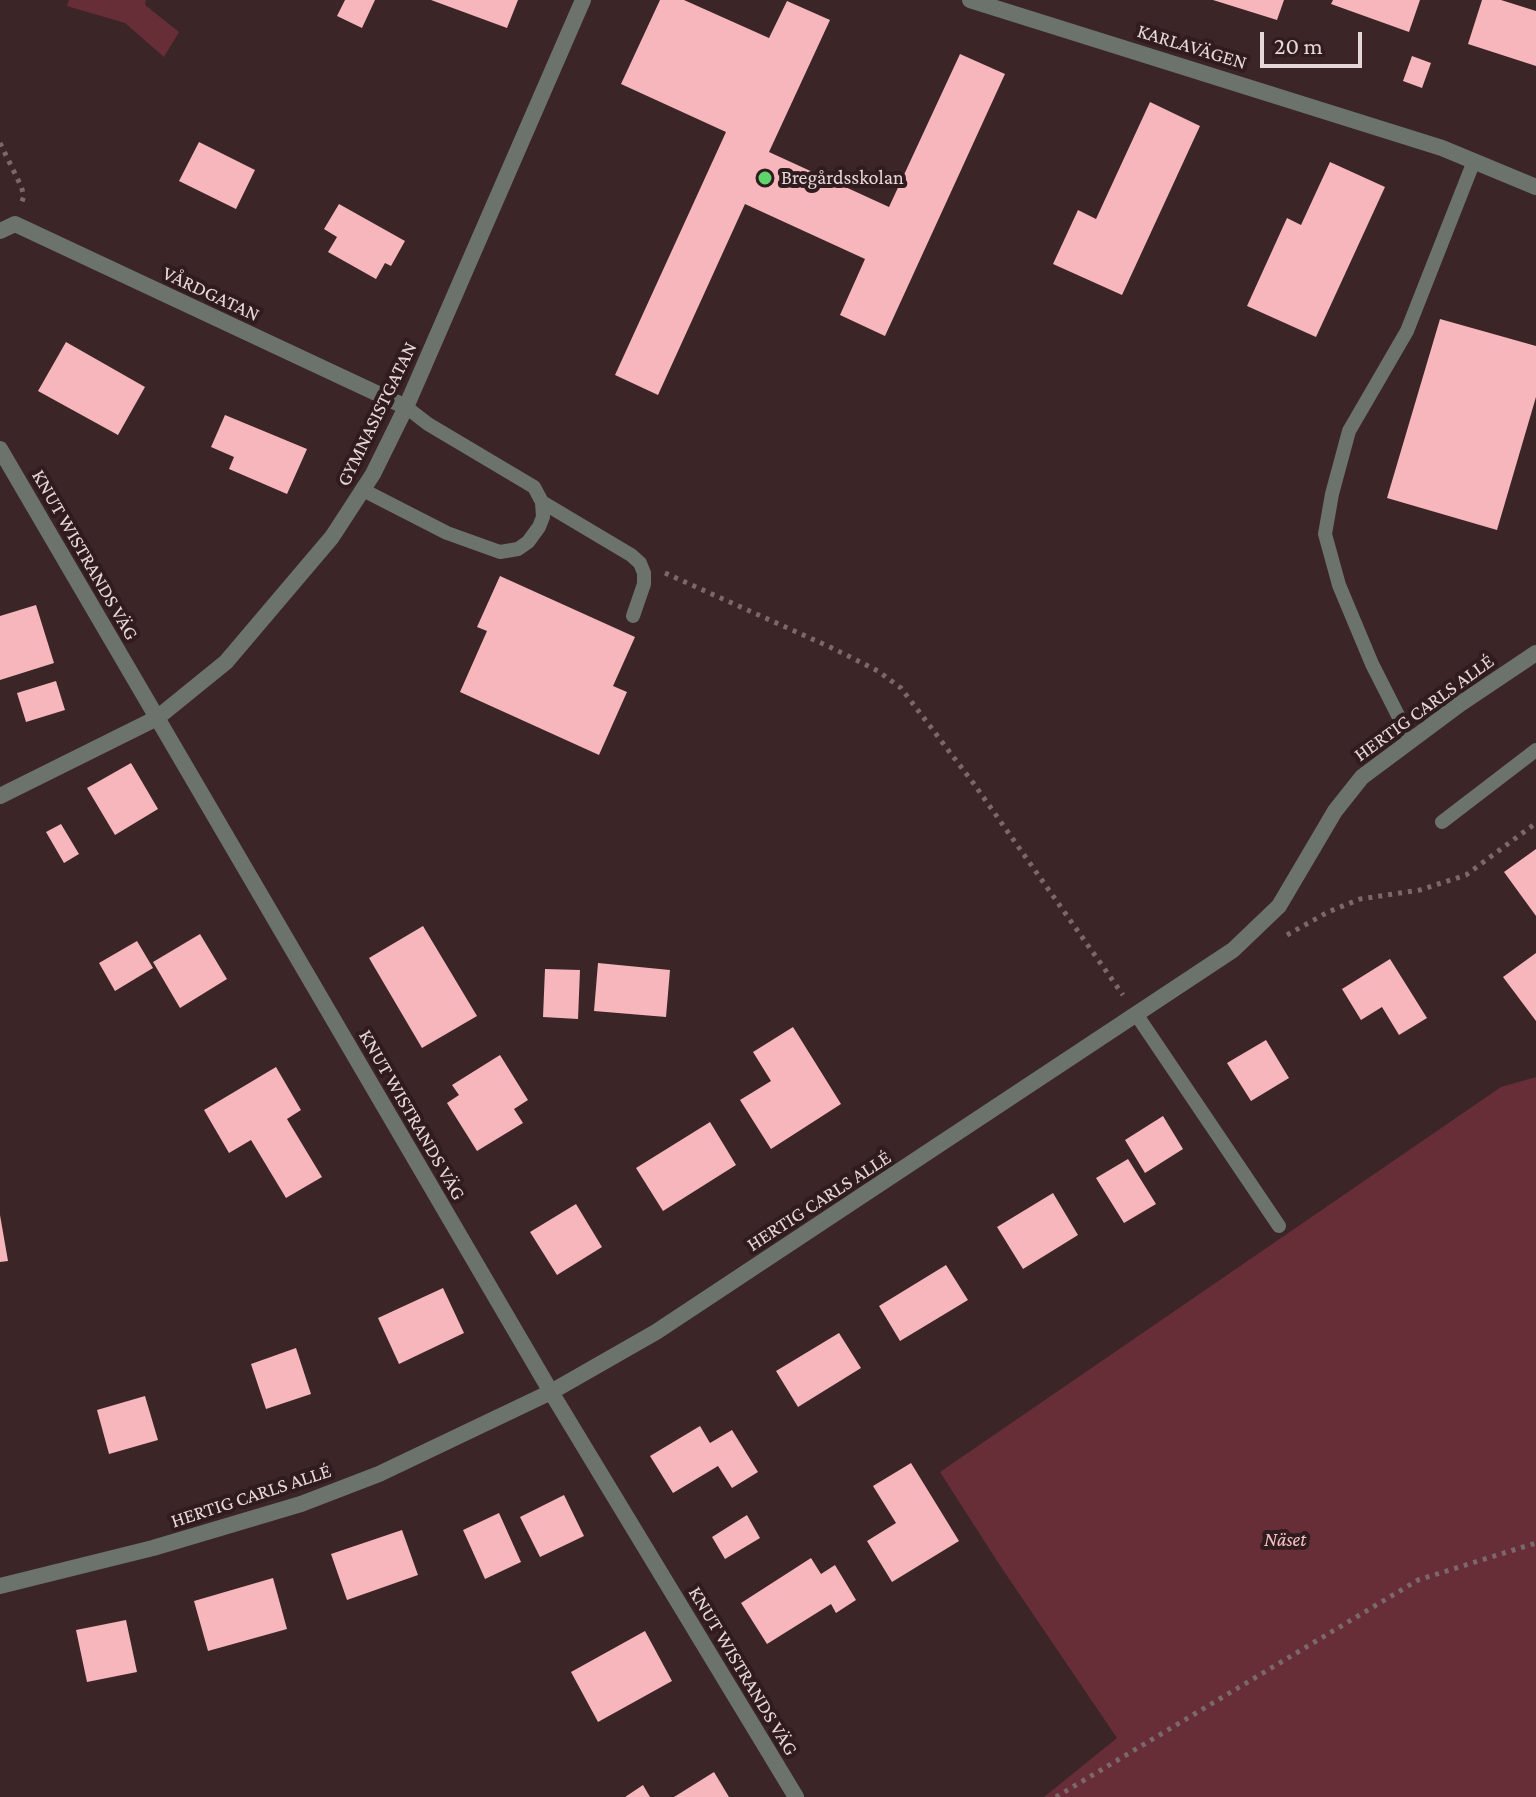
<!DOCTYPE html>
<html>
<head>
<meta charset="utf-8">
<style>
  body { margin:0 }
  #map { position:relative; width:1536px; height:1797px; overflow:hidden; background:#3b2527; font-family:"Crimson Pro",serif }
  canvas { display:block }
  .scale { position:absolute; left:1260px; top:32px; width:102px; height:36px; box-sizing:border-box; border:4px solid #e6d7d8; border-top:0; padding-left:10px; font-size:24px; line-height:28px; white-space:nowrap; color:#e6d7d8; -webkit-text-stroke:6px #301b1e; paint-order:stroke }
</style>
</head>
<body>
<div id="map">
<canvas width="1536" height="1797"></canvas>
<div class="scale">20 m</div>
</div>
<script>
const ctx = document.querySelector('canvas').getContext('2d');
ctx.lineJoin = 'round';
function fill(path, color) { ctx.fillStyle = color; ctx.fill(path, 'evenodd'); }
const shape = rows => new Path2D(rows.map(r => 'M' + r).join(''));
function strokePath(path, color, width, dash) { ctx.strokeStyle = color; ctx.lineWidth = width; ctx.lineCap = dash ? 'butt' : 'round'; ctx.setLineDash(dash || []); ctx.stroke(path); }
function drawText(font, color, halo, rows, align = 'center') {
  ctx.font = font + ' "Crimson Pro",serif'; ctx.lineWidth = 8; ctx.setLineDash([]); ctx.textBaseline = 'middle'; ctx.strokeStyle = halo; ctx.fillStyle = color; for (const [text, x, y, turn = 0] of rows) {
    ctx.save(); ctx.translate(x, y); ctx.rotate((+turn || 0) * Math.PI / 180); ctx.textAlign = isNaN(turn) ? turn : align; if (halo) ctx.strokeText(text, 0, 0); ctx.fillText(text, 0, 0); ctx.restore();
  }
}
const green = shape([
  [69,0,146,0,145,5,179,32,164,57,125,23,67,6],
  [1536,1077,1536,1797,1044,1797,1117,1738,999,1564,940,1472,1501,1087]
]);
const building = shape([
  [345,0,375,0,362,28,337,16],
  [431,0,518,0,507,28],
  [660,0,684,0,769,38,787,1,830,20,769,152,889,207,960,54,1005,74,885,336,840,315,865,259,745,204,658,395,615,375,726,132,621,84],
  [1213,0,1284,0,1277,20],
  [1333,0,1420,0,1409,32,1331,4],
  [1482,0,1501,0,1536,11,1536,66,1468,44],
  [1412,56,1431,63,1422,88,1403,81],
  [1150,102,1200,126,1122,295,1053,264,1078,210,1096,219],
  [199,142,255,170,236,209,179,181],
  [1330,162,1385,187,1316,337,1247,306,1287,218,1301,225],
  [339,204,405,241,391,266,385,263,376,279,328,252,337,237,324,229],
  [1440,319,1536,346,1536,397,1497,530,1387,498],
  [66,342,145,387,118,435,38,391],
  [225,415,307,449,287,494,229,469,234,457,211,447],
  [500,576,635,637,613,686,627,692,599,755,460,692,487,631,477,627],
  [36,605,54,663,0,680,0,616],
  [56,681,65,710,26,722,17,693],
  [131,763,158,809,115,835,87,788],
  [61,824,79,854,64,863,46,832],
  [1536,849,1536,916,1504,872],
  [423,926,477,1016,422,1048,369,958],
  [200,934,227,979,180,1008,153,962],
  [137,941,153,968,115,991,99,963],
  [1536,953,1536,1021,1503,977],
  [1390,959,1427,1018,1399,1035,1382,1007,1361,1020,1342,989],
  [598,963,670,970,666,1017,594,1011],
  [545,969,580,970,578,1019,543,1017],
  [793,1027,841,1104,771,1149,740,1100,771,1081,753,1052],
  [1266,1040,1289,1078,1251,1101,1227,1063],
  [500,1055,528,1100,514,1109,523,1123,477,1151,447,1103,459,1095,452,1085],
  [276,1067,301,1110,287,1119,322,1177,286,1198,251,1140,229,1153,204,1110],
  [1163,1116,1183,1149,1145,1173,1125,1140],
  [710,1122,736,1165,663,1211,636,1168],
  [1128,1159,1156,1204,1124,1223,1096,1178],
  [1053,1193,1078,1235,1023,1269,997,1227],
  [576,1204,602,1247,557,1275,530,1232],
  [0,1215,8,1261,0,1262],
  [946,1265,968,1300,900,1341,879,1306],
  [443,1288,464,1333,399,1364,378,1318],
  [839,1333,861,1368,798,1407,776,1371],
  [296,1348,311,1394,266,1409,251,1364],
  [145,1396,158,1440,109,1454,97,1410],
  [700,1426,710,1443,732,1430,758,1472,732,1488,718,1466,673,1493,650,1456],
  [911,1463,959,1541,892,1582,867,1541,896,1523,873,1486],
  [564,1495,584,1536,540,1557,520,1517],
  [499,1513,521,1562,485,1579,463,1530],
  [747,1515,760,1538,725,1559,712,1537],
  [402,1530,418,1575,347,1600,331,1554],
  [811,1558,821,1574,835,1565,856,1600,836,1613,831,1604,767,1644,741,1603],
  [273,1578,287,1629,208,1651,194,1601],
  [126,1620,137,1672,87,1682,76,1630],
  [645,1631,672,1681,598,1722,571,1672],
  [714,1772,729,1797,674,1797],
  [643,1785,650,1797,625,1797]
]);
const path = shape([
  [0,143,21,186,24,196,21,204],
  [665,573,830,647,878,671,901,688,974,784,1123,995],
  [1287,935,1328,912,1360,899,1420,890,1466,875,1536,823],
  [1056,1797,1418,1580,1536,1543]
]);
const service = shape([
  [363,490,447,533,500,552,518,549,528,542,539,527,543,517,542,502,534,487,428,424,406,407],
  [542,502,631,555,640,563,644,573,644,584,633,616],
  [1411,741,1372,664,1339,585,1325,534,1332,494,1349,431,1407,331,1474,161],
  [1442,822,1536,750],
  [1136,1014,1279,1226]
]);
const minor = shape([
  [970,0,1442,148,1536,187],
  [0,231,15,224,406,407],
  [0,449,551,1392,796,1797],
  [0,796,157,718,226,662,332,537,373,474,406,407,583,0]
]);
const tertiary = shape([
  [0,1586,153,1548,301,1504,379,1474,551,1392,656,1332,1233,950,1279,906,1335,811,1362,777,1460,704,1536,653]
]);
const markers = [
  [765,178,8,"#5dd56c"]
];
const streetNames = [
  ["KARLAVÄGEN",1192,47,17],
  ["VÅRDGATAN",211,294,25],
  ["GYMNASISTGATAN",377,414,-64],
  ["KNUT WISTRANDS VÄG",85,555,60],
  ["HERTIG CARLS ALLÉ",1424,708,-36],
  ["KNUT WISTRANDS VÄG",412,1115,60],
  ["HERTIG CARLS ALLÉ",819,1201,-33],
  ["HERTIG CARLS ALLÉ",251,1496,-18],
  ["KNUT WISTRANDS VÄG",743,1671,59]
];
const poiNames = [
  ["Bregårdsskolan",781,178]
];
const parkNames = [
  ["Näset",1285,1540]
];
fill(green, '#672e37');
fill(building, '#f6b6bc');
strokePath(path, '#7b6869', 5, [4, 6]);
strokePath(service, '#6b736c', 14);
strokePath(minor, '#6b736c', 16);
strokePath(tertiary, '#6b736c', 16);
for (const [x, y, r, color] of markers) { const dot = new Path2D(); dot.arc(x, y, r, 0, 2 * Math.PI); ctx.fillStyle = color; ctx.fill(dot); strokePath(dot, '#301b1e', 3); }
drawText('20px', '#e6d7d8', '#301b1e', streetNames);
drawText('20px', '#e6d7d8', '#301b1e', poiNames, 'left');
drawText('italic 20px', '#f7c1c6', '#301b1e', parkNames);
</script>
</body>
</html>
